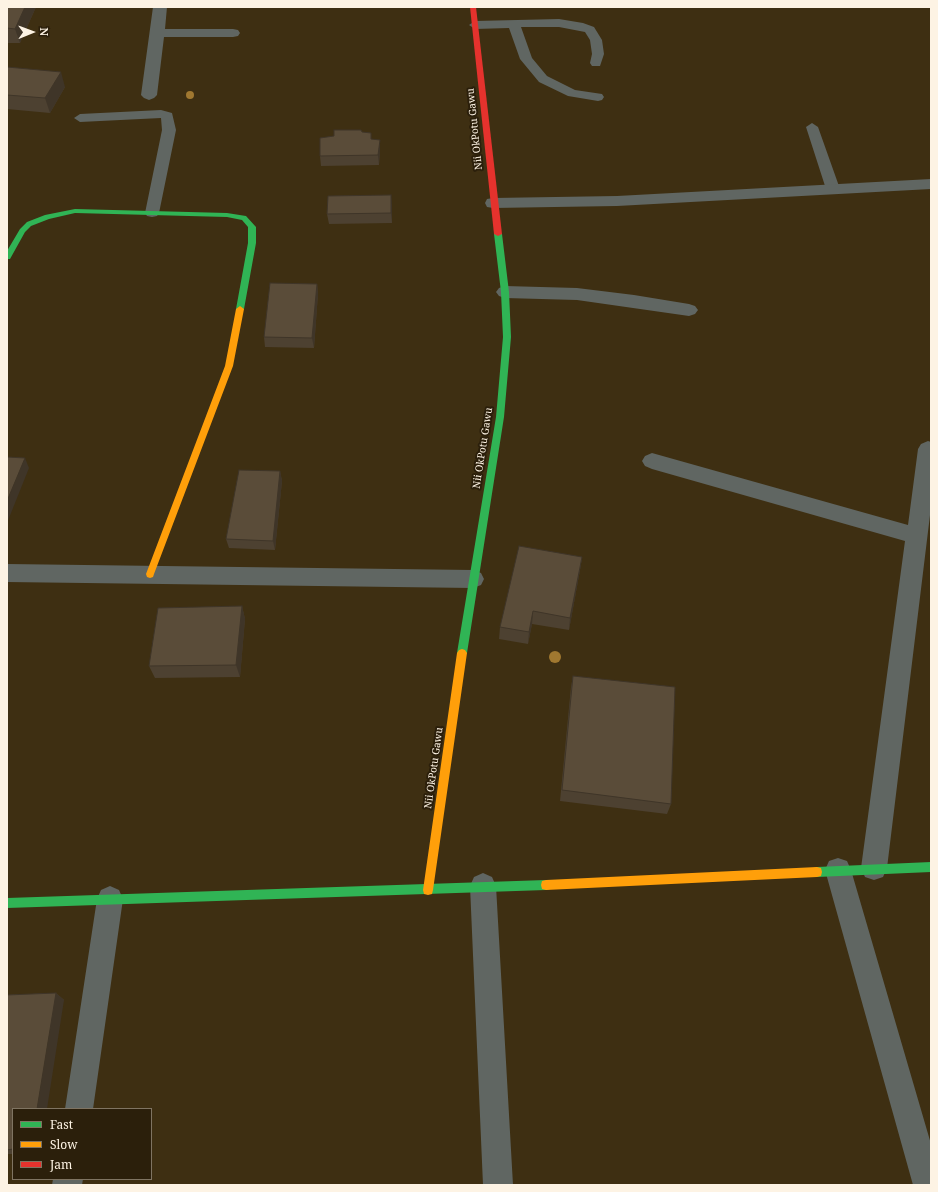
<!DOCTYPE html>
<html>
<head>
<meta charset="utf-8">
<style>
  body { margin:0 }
  #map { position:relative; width:938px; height:1192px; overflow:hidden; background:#3e2f12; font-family:"Noto Serif",serif }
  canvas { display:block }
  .frame { position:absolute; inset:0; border:8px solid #fdf3e4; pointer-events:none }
  .legend { position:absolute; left:12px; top:1108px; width:140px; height:72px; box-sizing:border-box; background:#2b1f0b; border:1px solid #7f7462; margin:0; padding:5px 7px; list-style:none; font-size:12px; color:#fdf3e4 }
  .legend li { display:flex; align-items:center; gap:8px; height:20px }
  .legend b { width:20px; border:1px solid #7f7462 }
  .north { position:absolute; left:12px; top:12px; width:40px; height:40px; -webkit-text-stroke:3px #2b1f0b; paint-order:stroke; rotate:89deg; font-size:11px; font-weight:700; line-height:16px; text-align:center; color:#fdf3e4 }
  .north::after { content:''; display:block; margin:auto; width:14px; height:18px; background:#fdf3e4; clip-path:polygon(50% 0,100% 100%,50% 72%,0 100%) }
</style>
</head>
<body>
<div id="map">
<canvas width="938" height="1192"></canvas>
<div class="frame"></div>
<ul class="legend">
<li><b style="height:5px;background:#30b455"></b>Fast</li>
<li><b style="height:5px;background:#ff9f0a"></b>Slow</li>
<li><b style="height:5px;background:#e5322d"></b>Jam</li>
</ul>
<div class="north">N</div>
</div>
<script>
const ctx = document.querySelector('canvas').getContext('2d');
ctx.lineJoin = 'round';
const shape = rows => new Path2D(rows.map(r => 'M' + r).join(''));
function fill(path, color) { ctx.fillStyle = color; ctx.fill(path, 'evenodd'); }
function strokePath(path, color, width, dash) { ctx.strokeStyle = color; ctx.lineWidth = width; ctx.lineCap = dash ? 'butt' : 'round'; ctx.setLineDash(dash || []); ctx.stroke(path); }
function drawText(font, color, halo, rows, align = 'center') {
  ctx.font = font + ' "Noto Serif",serif'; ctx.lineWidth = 4; ctx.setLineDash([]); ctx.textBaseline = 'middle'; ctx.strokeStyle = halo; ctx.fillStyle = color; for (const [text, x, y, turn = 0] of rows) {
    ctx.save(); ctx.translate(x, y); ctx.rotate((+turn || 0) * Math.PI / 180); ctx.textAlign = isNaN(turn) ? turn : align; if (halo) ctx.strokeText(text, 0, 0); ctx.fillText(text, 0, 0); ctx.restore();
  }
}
const lane = shape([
  [559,19,583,23,594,27,602,40,604,54,600,66,592,66,590,63,592,54,590,40,585,32,559,27,521,27,532,58,547,76,575,90,602,94,604,97,602,100,598,101,568,96,539,82,520,59,509,28,475,29,469,25,475,21,559,19],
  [161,110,172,113,176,130,159,213,157,216,152,217,147,216,145,213,162,130,161,118,80,122,74,118,80,114,161,110],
  [812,123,818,127,840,189,838,192,833,193,828,192,826,189,806,127,812,123]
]);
const street = shape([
  [153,7,167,7,165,29,233,29,238,30,240,33,238,36,233,37,164,37,157,95,154,98,149,100,144,98,141,95,153,7],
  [931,179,931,189,617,206,493,208,487,207,485,203,487,199,493,198,617,196,931,179],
  [505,286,577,288,634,295,689,304,695,306,698,310,695,314,689,316,577,300,505,298,499,296,496,292,499,288,505,286],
  [928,441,931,442,931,507,887,868,883,877,874,880,865,877,861,868,905,541,652,469,645,466,642,461,645,456,652,453,908,525,918,449,921,444,928,441],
  [7,564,473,570,481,573,484,579,481,585,473,588,7,582,7,564],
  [838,858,847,861,851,870,931,1144,931,1185,913,1185,825,870,829,861,838,858],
  [483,873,492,877,496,886,513,1185,483,1185,470,886,474,877,483,873],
  [110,886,119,890,123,899,93,1109,65,1109,97,899,101,890,110,886],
  [53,1179,83,1179,82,1185,52,1185,53,1179]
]);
const fast = shape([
  [75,209,227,213,246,216,256,227,256,243,244,309,240,312,236,309,248,243,248,227,242,220,227,217,75,213,49,219,31,226,25,232,10,259,7,259,7,251,20,229,27,222,45,215,75,209],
  [496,232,498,232,502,234,509,292,511,337,504,417,467,653,465,656,462,657,459,656,457,653,496,417,503,337,501,292,494,234,496,232],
  [931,862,931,872,817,877,813,876,812,872,813,868,817,867,931,862],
  [546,880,550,881,551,885,550,889,546,890,7,908,7,898,546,880]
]);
const slow = shape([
  [240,306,244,309,233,366,154,574,153,577,150,578,147,577,146,574,225,366,236,309,240,306],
  [462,649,465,650,467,653,433,890,432,894,428,895,424,894,423,890,457,653,459,650,462,649],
  [817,867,821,868,822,872,821,876,817,877,546,890,542,889,541,885,542,881,546,880,817,867]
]);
const jam = shape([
  [470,7,476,7,502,234,498,236,494,234,470,7]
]);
const trees = [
  [190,95,4],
  [555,657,6]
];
const wall = shape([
  [7,7,36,7,20,43,7,43],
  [7,67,65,87,50,113,7,109],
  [362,132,371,133,371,139,380,150,379,165,321,166,320,156,334,136],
  [392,205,392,223,329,224,327,214],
  [317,284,318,294,314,348,265,347,264,337],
  [280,471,282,481,275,550,229,548,226,539],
  [582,557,580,570,569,630,532,624,528,644,499,639,500,627],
  [242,606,245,619,240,677,155,678,149,666],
  [573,676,671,804,667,814,560,801,571,687],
  [56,993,64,1000,13,1109,13,1154,7,1154,7,995]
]);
const shadedWall = shape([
  [25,7,36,7,20,43,15,29],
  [61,72,65,87,50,113,45,98],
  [380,140,380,150,379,165,378,155],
  [391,195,392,205,392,223,391,213],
  [317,284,318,294,314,348,312,338],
  [25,458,29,468,7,523,7,501],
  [280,471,282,481,275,550,273,541],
  [582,557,580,570,569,630,570,618],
  [242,606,245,619,240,677,236,665],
  [533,611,532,624,528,644,529,632],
  [56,993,64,1000,47,1109,37,1109]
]);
const building = shape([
  [7,7,25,7,15,29,7,28,7,7],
  [7,67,61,72,45,98,7,95,7,67],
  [334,130,361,130,362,132,371,133,371,139,380,140,378,155,320,156,320,138,334,136,334,130],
  [391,195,391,213,327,214,328,196,391,195],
  [270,283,317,284,312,338,264,337,270,283],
  [7,457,25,458,7,501,7,457],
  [239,470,280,471,273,541,226,539,239,470],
  [519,546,582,557,570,618,533,611,529,632,500,627,519,546],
  [242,606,236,665,149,666,158,608,242,606],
  [573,676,675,687,671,804,562,790,573,676],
  [56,993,37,1109,13,1109,13,1149,7,1150,7,995,56,993]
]);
const streetNames = [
  ["Nii OkPotu Gawu",475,129,-96],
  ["Nii OkPotu Gawu",483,448,-81],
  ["Nii OkPotu Gawu",434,768,-82]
];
fill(lane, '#606662');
fill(street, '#606662');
fill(fast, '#30b455');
fill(slow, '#ff9f0a');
fill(jam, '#e5322d');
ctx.fillStyle = '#a07830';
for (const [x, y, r] of trees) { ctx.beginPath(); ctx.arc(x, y, r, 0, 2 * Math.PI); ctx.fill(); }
fill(wall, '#4d4131');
fill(shadedWall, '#3f3528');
fill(building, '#5a4c39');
strokePath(building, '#3f3528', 1);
drawText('10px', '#fdf3e4', '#2b1f0b', streetNames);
</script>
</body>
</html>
